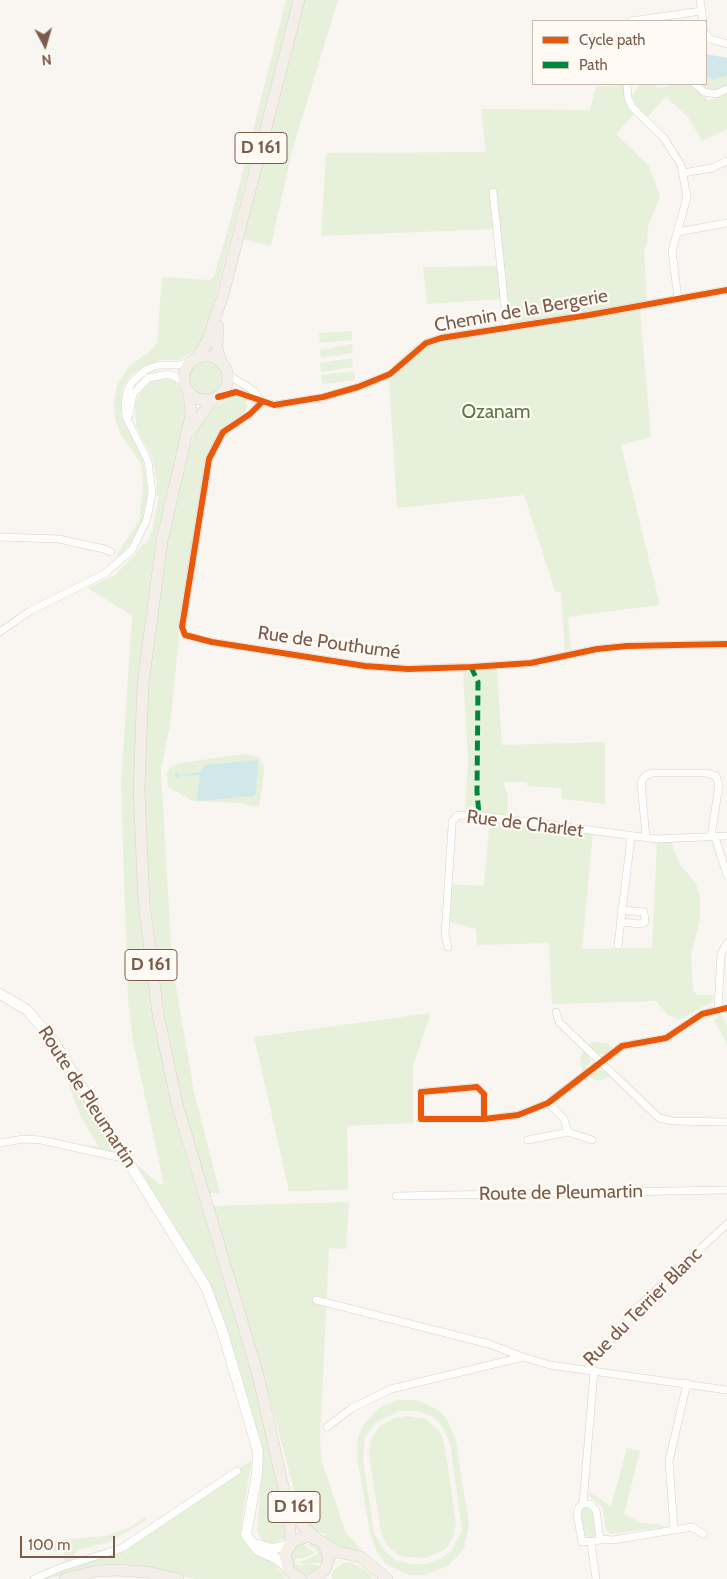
<!DOCTYPE html>
<html>
<head>
<meta charset="utf-8">
<style>
  body { margin:0 }
  #map { position:relative; width:727px; height:1579px; overflow:hidden; background:#f9f5f0; font-family:Cabin,sans-serif }
  canvas { display:block }
  .legend { position:absolute; left:532px; top:20px; width:175px; height:65px; box-sizing:border-box; background:#fffaf3; border:1px solid #cabbb1; margin:0; padding:6px 9px; list-style:none; font-size:15px; color:#7a5c4d }
  .legend li { display:flex; align-items:center; gap:10px; height:25px }
  .legend b { width:25px; border:1px solid #cabbb1 }
  .north { position:absolute; left:20px; top:20px; width:50px; height:50px; -webkit-text-stroke:4px #fffaf3; paint-order:stroke; rotate:174deg; font-size:14px; font-weight:700; line-height:20px; text-align:center; color:#7a5c4d }
  .north::after { content:''; display:block; margin:auto; width:18px; height:22px; background:#7a5c4d; clip-path:polygon(50% 0,100% 100%,50% 72%,0 100%) }
  .scale { position:absolute; left:20px; top:1536px; width:95px; height:22px; box-sizing:border-box; border:2px solid #7a5c4d; border-top:0; padding-left:6px; font-size:15px; line-height:18px; white-space:nowrap; color:#7a5c4d; -webkit-text-stroke:4px #fffaf3; paint-order:stroke }
</style>
</head>
<body>
<div id="map">
<canvas width="727" height="1579"></canvas>
<ul class="legend">
<li><b style="height:6px;background:#e8590c"></b>Cycle path</li>
<li><b style="height:6px;background:#00873e"></b>Path</li>
</ul>
<div class="north">N</div>
<div class="scale">100 m</div>
</div>
<script>
const ctx = document.querySelector('canvas').getContext('2d');
ctx.lineJoin = 'round';
function fill(path, color) { ctx.fillStyle = color; ctx.fill(path, 'evenodd'); }
const shape = rows => new Path2D(rows.map(r => 'M' + r).join(''));
function strokePath(path, color, width, dash) { ctx.strokeStyle = color; ctx.lineWidth = width; ctx.lineCap = dash ? 'butt' : 'round'; ctx.setLineDash(dash || []); ctx.stroke(path); }
function drawText(font, color, halo, rows, align = 'center') {
  ctx.font = font + ' Cabin,sans-serif'; ctx.lineWidth = 4.5; ctx.setLineDash([]); ctx.textBaseline = 'middle'; ctx.strokeStyle = halo; ctx.fillStyle = color; for (const [text, x, y, turn = 0] of rows) {
    ctx.save(); ctx.translate(x, y); ctx.rotate((+turn || 0) * Math.PI / 180); ctx.textAlign = isNaN(turn) ? turn : align; if (halo) ctx.strokeText(text, 0, 0); ctx.fillText(text, 0, 0); ctx.restore();
  }
}
const green = shape([
  [286,0,293,0,207,329,197,349,193,352,179,360,161,360,146,365,131,375,122,389,121,415,142,454,148,491,144,516,138,533,118,559,117,554,139,521,143,487,141,464,120,433,115,418,114,402,117,386,129,366,149,352,157,343,162,277,209,280,214,276,230,222],
  [305,0,338,0,292,151,271,246,243,239],
  [706,75,713,80,727,76,727,85,716,91,705,89,700,84,706,84],
  [653,84,657,88,669,86,669,84,691,84,709,101,727,93,727,129,702,141,688,117,666,97,647,117,635,105,632,96,639,86],
  [624,85,625,100,634,114,616,134,649,166,660,197,648,226,647,245,644,250,647,301,640,310,651,437,621,445,660,605,568,617,571,649,565,651,561,592,555,591,524,495,397,508,389,380,392,367,413,347,425,339,445,333,504,325,501,299,427,304,423,267,498,266,494,229,321,236,326,153,486,152,481,109,590,110,596,87],
  [352,331,352,340,320,343,319,333],
  [352,344,353,353,321,358,320,350],
  [352,358,353,367,321,372,320,363],
  '188 378a18 18 0 1 1 36 0a18 18 0 1 1-36 0Z',
  [354,371,355,380,323,384,321,375],
  [161,379,173,380,177,383,186,402,186,416,157,534,139,672,134,764,134,812,139,908,158,1041,178,1130,256,1389,284,1504,285,1538,271,1544,262,1541,257,1532,263,1453,222,1315,206,1276,138,1168,140,1167,158,1183,164,1185,133,1041,128,1000,121,784,132,616,88,588,115,575,135,555,143,543,146,544,152,532,159,496,156,495,157,481,152,457,136,426,135,404,142,389,154,380],
  [233,397,245,399,247,407,244,414,226,425,217,435,205,464,178,626,179,638,170,725,161,770,172,963,194,1092,220,1193,208,1193,186,1117,170,1047,159,982,147,867,144,794,146,720,152,647,166,548,189,449,198,425,211,408],
  [497,669,502,745,605,742,605,804,562,799,561,788,527,786,527,782,503,782,508,796,507,816,465,812,468,760,463,671],
  [244,754,259,757,263,763,264,772,259,807,238,803,193,801,168,787,167,773,170,767,181,763],
  [490,816,593,832,582,949,652,948,657,843,671,842,680,864,696,884,700,898,700,920,691,955,693,991,698,995,714,995,712,1002,679,1020,667,1014,656,1001,552,1004,549,943,477,945,476,929,446,921,448,884,484,886],
  [431,1013,413,1066,413,1123,347,1126,348,1190,289,1191,254,1037],
  [721,1014,727,1026,727,1044,714,1020,718,1018,716,1015],
  [591,1042,608,1043,612,1048,605,1054,597,1054,588,1046],
  [584,1050,591,1061,583,1073,580,1060],
  [61,1063,118,1153,117,1155,75,1144,99,1147,81,1118],
  [601,1069,611,1076,599,1081,586,1076],
  [349,1202,346,1249,329,1248,320,1441,322,1461,346,1533,362,1550,350,1550,334,1545,324,1534,311,1528,300,1512,259,1359,212,1206],
  [397,1400,415,1400,427,1404,438,1410,447,1419,456,1441,463,1487,469,1524,464,1549,448,1566,424,1575,410,1575,397,1570,385,1563,377,1552,370,1533,357,1457,358,1437,364,1424,379,1408],
  [399,1411,416,1411,432,1416,443,1427,450,1443,462,1530,452,1550,441,1558,427,1564,411,1564,395,1560,385,1551,374,1533,363,1459,365,1438,375,1423],
  [407,1416,426,1419,440,1432,444,1442,456,1522,454,1536,447,1548,427,1558,405,1557,397,1554,386,1545,381,1533,369,1454,371,1439,379,1427,392,1419],
  [627,1448,640,1451,624,1514,642,1523,656,1524,665,1527,610,1534,606,1530,603,1508,590,1497,589,1492,611,1506],
  [252,1460,242,1517,243,1537,252,1552,275,1564,286,1579,195,1579,153,1568,126,1564,100,1566,49,1579,40,1579,57,1571,113,1554],
  [585,1507,593,1509,597,1534,592,1538,584,1535,580,1514],
  [146,1517,146,1520,120,1536,109,1542,78,1550,70,1561,65,1562,63,1550,38,1551,38,1542,105,1536,128,1528],
  [305,1540,305,1546,315,1553,301,1559,296,1558,295,1563,300,1566,314,1564,320,1568,312,1574,304,1575,295,1570,290,1558,294,1547],
  [314,1542,322,1548,324,1562,305,1564,298,1563,318,1554,317,1550,307,1545],
  [351,1562,364,1569,375,1579,332,1579,332,1573,336,1568,343,1563]
]);
const water = shape([
  [706,54,727,58,727,76,713,80,706,75],
  [258,760,256,793,253,796,199,801,197,799,200,775,180,776,177,778,174,776,176,772,180,775,200,772,205,765]
]);
const minor = shape([
  [700,0,703,21],
  [631,21,702,11],
  [706,34,710,39,727,44],
  [627,84,628,98,632,107,664,138,681,165,687,197,672,251,678,299],
  [695,84,704,92,716,94,727,89],
  [683,173,712,168,727,161],
  [493,192,507,328],
  [677,232,727,223],
  [226,370,233,378,254,391,262,402],
  [218,397,236,392,274,405,323,397,358,387,390,374,426,343,441,338,589,315,727,290],
  [262,402,250,414,223,432,209,459,182,627,185,635,212,642,365,666,408,669,471,667,531,663,597,649,627,646,727,644],
  [129,415,133,394,148,378,169,374,179,379,185,385],
  [0,537,59,539,104,549,111,552],
  [0,632,30,611,104,574,132,550,147,519,152,492,148,461,126,417,125,404,127,391,133,381,147,369,159,365,179,365,192,361],
  [715,837,727,875],
  [646,838,641,782,645,776,652,773,707,773,716,776,719,785,711,837],
  [620,922,641,924,645,922,644,912,621,910],
  [618,945,631,837],
  [448,947,445,935,452,826,452,822,458,815,483,816,657,839,727,836],
  [718,1009,721,954,727,943],
  [556,1012,559,1022,659,1118,673,1121,727,1122],
  [548,1103,564,1119,568,1132],
  [484,1119,484,1094,477,1087,421,1092,421,1119,484,1119,518,1115,548,1103,622,1046,666,1038,702,1014,727,1008],
  [528,1140,568,1132,592,1140],
  [0,1143,23,1139,41,1140,127,1159],
  [396,1196,727,1190],
  [316,1300,489,1344,523,1357],
  [586,1370,638,1307,727,1224],
  [327,1427,352,1408,391,1389,523,1357,550,1365,727,1390],
  [583,1504,590,1504,596,1510,600,1539,597,1541,582,1542,577,1514,579,1507,583,1504,594,1371],
  [674,1529,669,1461,687,1383],
  [600,1539,613,1540,692,1527,703,1534],
  [591,1543,596,1579],
  [34,1579,62,1567,122,1548,237,1471]
]);
const secondary = shape([
  [0,994,27,1010,52,1039,206,1287,222,1330,258,1451,257,1474,246,1535,259,1551,276,1558,287,1567],
  [259,1545,272,1549,289,1545]
]);
const primary = shape([
  [218,326,217,349,222,364],
  '184 378a22 22 0 1 1 44 0a22 22 0 1 1-44 0Z',
  [196,359,207,342,223,295,299,0],
  [189,393,191,415,162,541,143,684,139,790,144,903,158,1014,177,1104,258,1375,290,1517,290,1543],
  [191,431,212,399],
  [294,1505,302,1525,315,1537],
  [325,1544,338,1552,361,1557,387,1579],
  [65,1579,97,1571,117,1570,147,1572,178,1579],
  [301,1579,289,1571,285,1554,293,1541,308,1536,323,1542,329,1558,325,1570,312,1579]
]);
const quiet = shape([
  [471,667,478,682,477,792,479,815]
]);
const cycleway = shape([
  [218,397,236,392,274,405,323,397,358,387,390,374,426,343,441,338,589,315,727,290],
  [262,402,250,414,223,432,209,459,182,627,185,635,212,642,365,666,408,669,471,667,531,663,597,649,627,646,727,644],
  [484,1119,484,1094,477,1087,421,1092,421,1119,484,1119,518,1115,548,1103,622,1046,666,1038,702,1014,727,1008]
]);
const shields = [
  [261,148,52],
  [151,965,52],
  [294,1507,52]
];
const shieldNames = [
  ["D 161",261,148],
  ["D 161",151,965],
  ["D 161",294,1507]
];
const streetNames = [
  ["Chemin de la Bergerie",521,311,-10],
  ["Rue de Pouthumé",329,643,8],
  ["Rue de Charlet",525,824,7],
  ["Route de Pleumartin",87,1097,57],
  ["Route de Pleumartin",561,1193,-1],
  ["Rue du Terrier Blanc",643,1307,-45]
];
const parkNames = [
  ["Ozanam",496,412]
];
fill(green, '#e7f0db');
fill(water, '#d0e8ea');
strokePath(minor, '#d7d1cb', 8);
strokePath(secondary, '#d9d2cb', 11);
strokePath(primary, '#dad1cc', 12);
strokePath(minor, '#fefefd', 7);
strokePath(secondary, '#fefefd', 10);
strokePath(primary, '#f3eee8', 11);
strokePath(quiet, '#00873e', 5, [10, 5]);
strokePath(cycleway, '#e8590c', 6);
for (const [x, y, w] of shields) { const box = new Path2D(); box.roundRect(x - w / 2, y - 15.5, w, 31, 4); ctx.fillStyle = '#fffaf3'; ctx.fill(box); strokePath(box, '#7a5c4d', 1); }
drawText('bold 18px', '#7a5c4d', null, shieldNames);
drawText('19px', '#7a5c4d', '#fffaf3', streetNames);
drawText('19px', '#537a41', '#fffaf3', parkNames);
</script>
</body>
</html>
